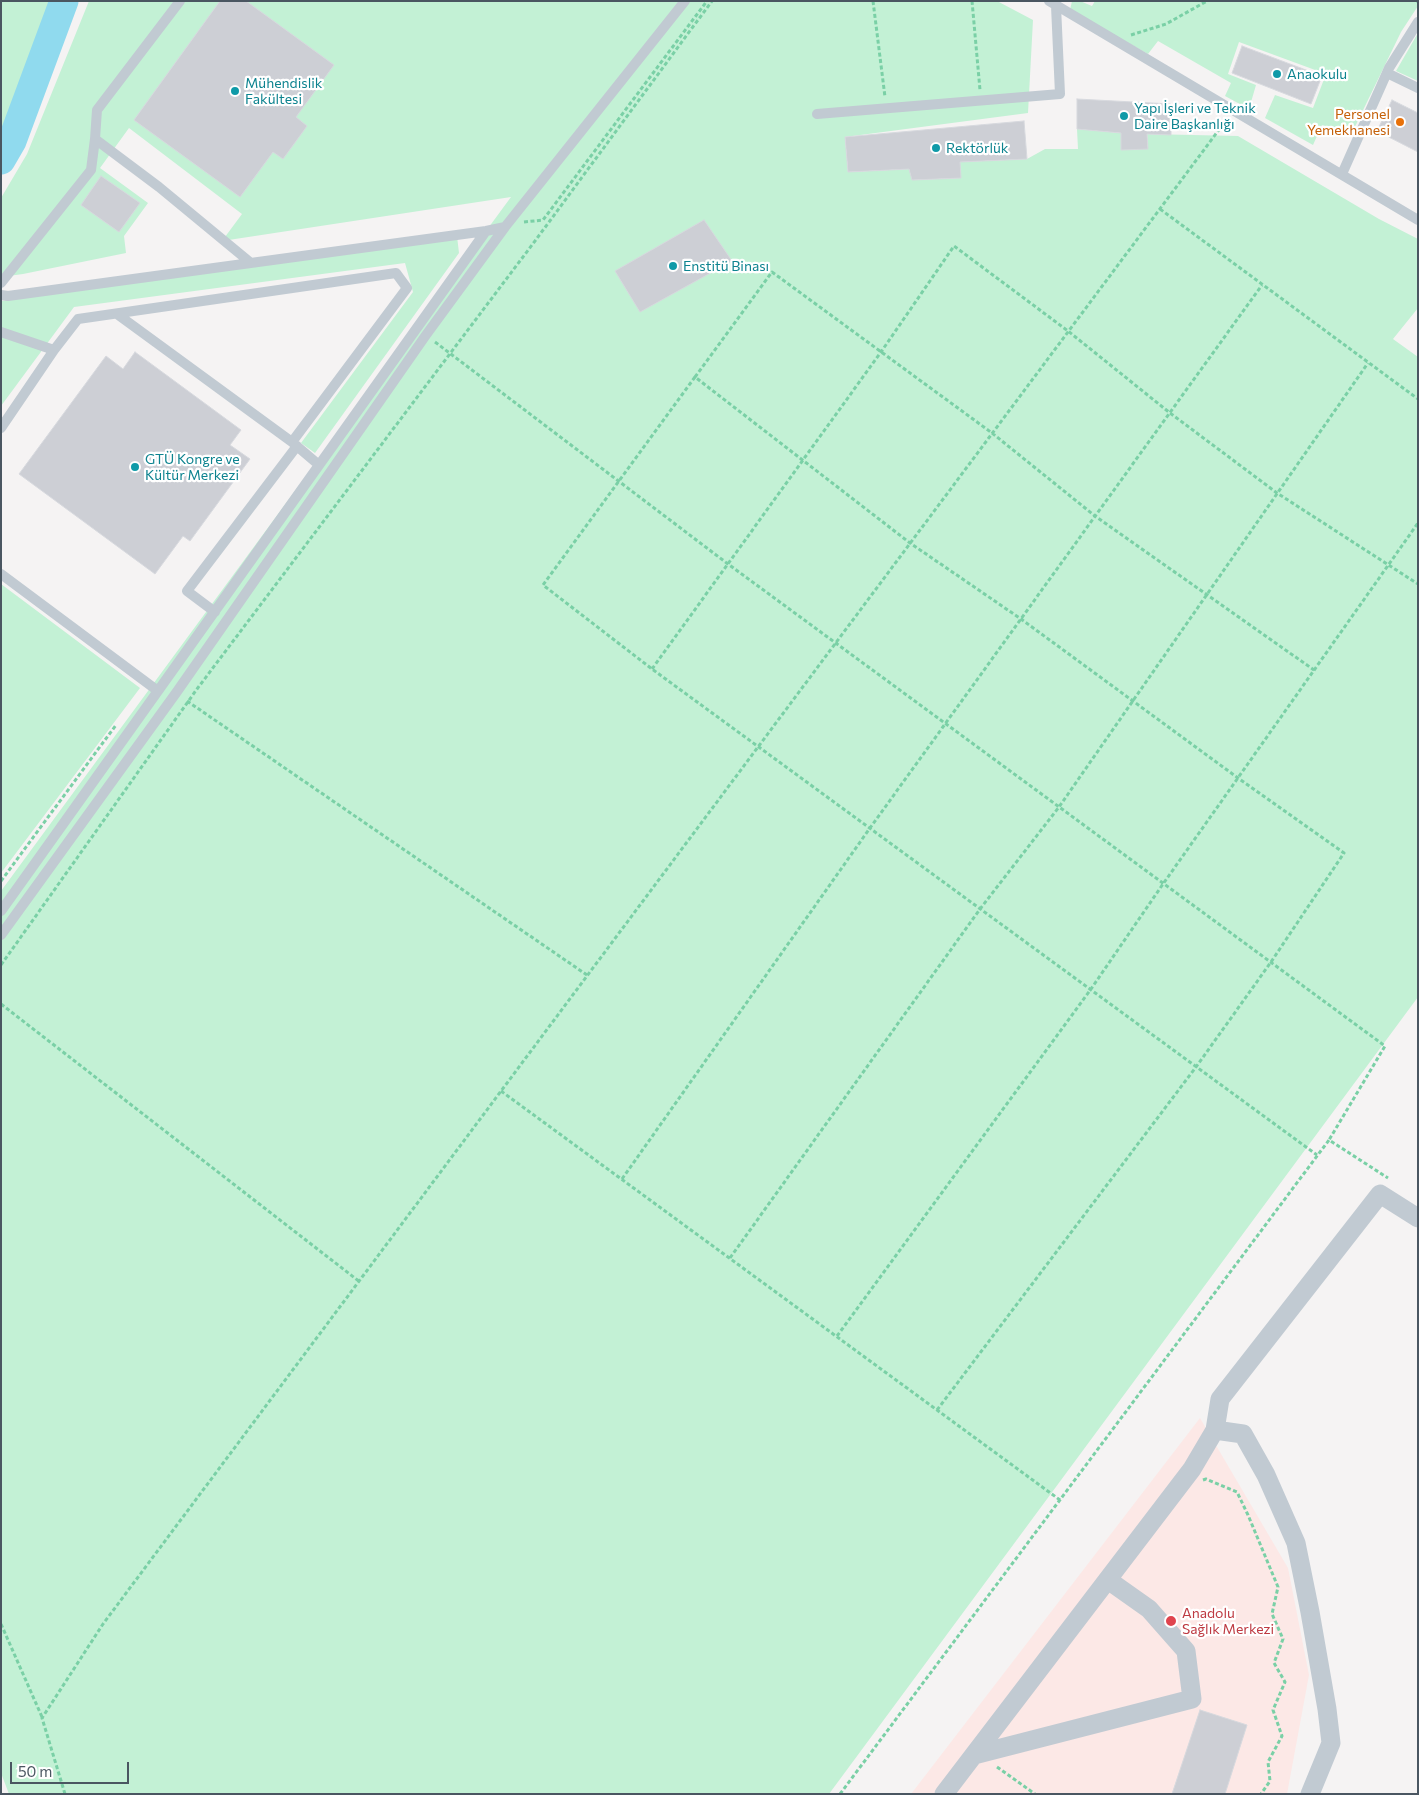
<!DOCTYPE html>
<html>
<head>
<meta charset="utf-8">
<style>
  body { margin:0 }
  #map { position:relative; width:1419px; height:1795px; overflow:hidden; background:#f5f3f3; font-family:Commissioner,sans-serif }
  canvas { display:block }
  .frame { position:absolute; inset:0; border:2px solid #4a5661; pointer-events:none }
  .scale { position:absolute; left:10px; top:1762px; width:119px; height:22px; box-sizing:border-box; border:2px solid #4a5661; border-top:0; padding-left:6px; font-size:15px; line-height:18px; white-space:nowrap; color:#4a5661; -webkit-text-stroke:4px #fff; paint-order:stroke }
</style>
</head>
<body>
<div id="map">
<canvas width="1419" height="1795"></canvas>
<div class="frame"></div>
<div class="scale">50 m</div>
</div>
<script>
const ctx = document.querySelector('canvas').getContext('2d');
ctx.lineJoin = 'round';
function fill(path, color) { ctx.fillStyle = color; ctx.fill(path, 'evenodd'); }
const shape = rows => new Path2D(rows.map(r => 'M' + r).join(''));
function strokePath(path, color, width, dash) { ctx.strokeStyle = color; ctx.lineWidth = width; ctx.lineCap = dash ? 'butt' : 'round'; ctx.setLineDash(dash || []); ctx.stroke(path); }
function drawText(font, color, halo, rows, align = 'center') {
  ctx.font = font + ' Commissioner,sans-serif'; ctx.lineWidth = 4.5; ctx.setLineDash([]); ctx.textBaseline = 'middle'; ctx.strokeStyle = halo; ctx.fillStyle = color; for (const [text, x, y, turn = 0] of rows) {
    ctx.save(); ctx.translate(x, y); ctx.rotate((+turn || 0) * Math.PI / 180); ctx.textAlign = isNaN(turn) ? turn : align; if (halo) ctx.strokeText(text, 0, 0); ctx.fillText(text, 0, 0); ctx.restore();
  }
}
const medical = shape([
  [1200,1418,1288,1568,1309,1675,1287,1794,911,1794]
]);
const green = shape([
  [1,1,64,1,12,141,1,160],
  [89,1,997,1,1033,20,1028,113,845,137,848,172,909,169,913,180,960,178,960,162,1027,159,1045,149,1078,149,1077,129,1121,133,1121,149,1148,149,1147,134,1238,136,1379,219,1418,239,1418,308,1393,339,1418,357,1418,997,829,1794,9,1794,1,1773,1,891,511,197,222,241,242,214,129,128,100,168,148,203,124,236,126,253,23,274,1,277,1,198,27,154],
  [1072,1,1080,1,1092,6,1095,1,1418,1,1418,6,1401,32,1350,137,1322,125,1313,145,1265,118,1275,95,1313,108,1326,74,1239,42,1228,74,1256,85,1249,109,1225,96,1231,83,1158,41,1148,54,1070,10],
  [1418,33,1418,81,1396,71],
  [457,236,459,253,315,453,301,443,413,292,405,263,74,307,1,406,1,301],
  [1,584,140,688,1,873]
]);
const river = shape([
  [1,160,12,141,64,1]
]);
const building = shape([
  [220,1,246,1,334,65,296,117,307,126,283,159,273,152,240,197,134,120,220,1],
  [1242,46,1322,76,1311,104,1232,73,1242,46],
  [1077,99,1171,104,1171,135,1147,134,1148,149,1121,150,1121,133,1077,129,1077,99],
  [1392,100,1418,113,1418,152,1377,131,1392,100],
  [1024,121,1027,159,960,162,961,178,912,180,909,169,848,172,845,137,1024,121],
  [101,176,140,203,119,232,81,205,101,176],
  [704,220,732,261,640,312,615,271,704,220],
  [135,352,241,430,230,445,250,459,190,541,183,536,155,574,19,474,106,356,123,369,135,352],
  [1200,1710,1247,1725,1225,1794,1172,1794,1200,1710]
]);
const path = shape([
  [873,1,885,97],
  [972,1,980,90],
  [1417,1,1418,2],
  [1131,35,1166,24,1207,1],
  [1160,209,1418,399],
  [524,222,543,220,707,1],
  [435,342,728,564,1385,1046,1329,1140],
  [695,377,543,585,652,669,1317,1155],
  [652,669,881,352,954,246,1068,331,1170,413,1277,493,1418,584],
  [187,701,587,975],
  [1,881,116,725],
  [1,965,197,689,535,241,712,1],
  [1,1004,360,1282],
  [501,1091,1060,1500],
  [622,1179,870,828,1262,285],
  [730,1258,980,909,1059,807,1368,363],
  [837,1336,1091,989,1163,884,1418,523],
  [937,1410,1196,1067,1271,962,1344,853,1238,778,1021,619,910,543,695,377,772,272,992,433,1095,516,1314,670],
  [1203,1480,1206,1479,1237,1492,1248,1515,1278,1587,1272,1614,1283,1639,1274,1663,1285,1682,1273,1710,1282,1736,1268,1762,1270,1781,1261,1794],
  [1,1624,42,1717],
  [997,1767,1035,1794],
  [65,1794,42,1718,103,1624,1227,119],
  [840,1794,1329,1140,1388,1178]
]);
const service = shape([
  [180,1,97,110,95,139,159,187,251,263],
  [1049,1,1418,220],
  [1387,73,1418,88],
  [817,114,1060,94,1056,6],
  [1342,174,1389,68,1418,22],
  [1,283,91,170,95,139],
  [1,295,8,296,486,231,505,227],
  [117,314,292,442,319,465],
  [1,332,54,350],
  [1,428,54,350,78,319,396,273,407,288,292,442],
  [1,574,158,691],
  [215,612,187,591,297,446],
  [1,911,486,231],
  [1,935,176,693,426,335,505,227,685,1]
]);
const minor = shape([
  [1215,1430,1243,1434,1266,1475,1296,1543,1310,1612,1327,1709,1331,1743,1310,1794],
  [974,1755,1192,1699,1186,1651,1149,1609,1108,1580],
  [944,1794,1192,1469,1215,1430,1220,1399,1380,1194,1418,1218]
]);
const markers = [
  [1277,74,5,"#0f9aa8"],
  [235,91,5,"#0f9aa8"],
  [1124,116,5,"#0f9aa8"],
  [1400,122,5,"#e8710a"],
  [936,148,5,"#0f9aa8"],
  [673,266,5,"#0f9aa8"],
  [135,467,5,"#0f9aa8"],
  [1171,1621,6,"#e0444e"]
];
const cultureNames = [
  ["Anaokulu",1287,74],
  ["Mühendislik",245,83],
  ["Fakültesi",245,99],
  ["Yapı İşleri ve Teknik",1134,108],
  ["Daire Başkanlığı",1134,124],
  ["Rektörlük",946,148],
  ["Enstitü Binası",683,266],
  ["GTÜ Kongre ve",145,459],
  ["Kültür Merkezi",145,475]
];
const foodNames = [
  ["Personel",1390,114],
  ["Yemekhanesi",1390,130]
];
const healthNames = [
  ["Anadolu",1182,1613],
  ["Sağlık Merkezi",1182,1629]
];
fill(medical, '#fce8e6');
fill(green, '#c3f1d5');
strokePath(river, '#90daee', 29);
fill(building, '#cdcfd5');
strokePath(building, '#d7d9de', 1);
strokePath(path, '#7ad0a6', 3, [4, 2.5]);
strokePath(service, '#c1cad2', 10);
strokePath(minor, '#c1cad2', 19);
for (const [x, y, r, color] of markers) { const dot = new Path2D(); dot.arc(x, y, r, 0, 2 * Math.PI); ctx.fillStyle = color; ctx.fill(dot); strokePath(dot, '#fff', 2); }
drawText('14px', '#0d838f', '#fff', cultureNames, 'left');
drawText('14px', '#c56008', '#fff', foodNames, 'right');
drawText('14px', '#be3a42', '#fff', healthNames, 'left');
</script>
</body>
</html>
